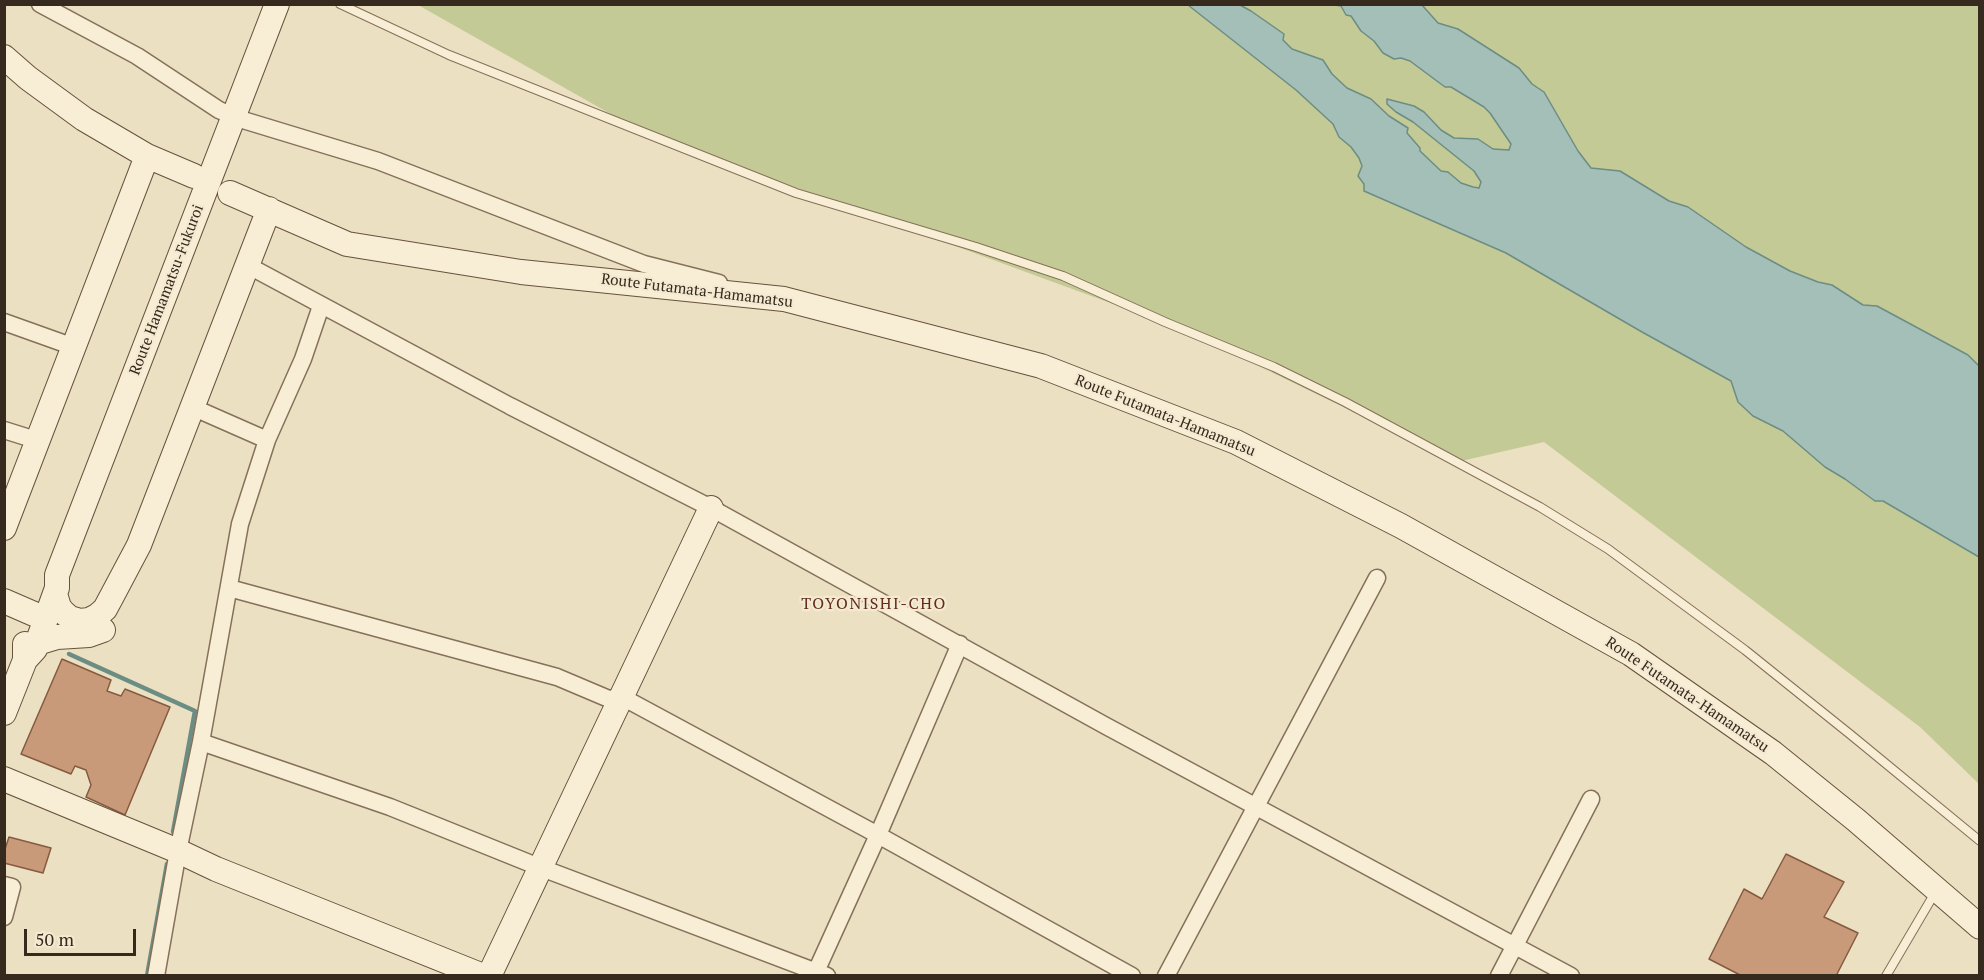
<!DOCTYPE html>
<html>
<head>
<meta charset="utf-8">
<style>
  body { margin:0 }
  #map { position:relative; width:1984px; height:980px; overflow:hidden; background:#ece0c2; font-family:"PT Serif",serif }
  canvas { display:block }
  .frame { position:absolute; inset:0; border:6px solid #36291d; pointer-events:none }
  .scale { position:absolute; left:24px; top:929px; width:112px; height:27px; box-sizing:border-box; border:3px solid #36291d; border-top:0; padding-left:8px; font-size:18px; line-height:21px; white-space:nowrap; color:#36291d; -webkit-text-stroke:4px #f4ead1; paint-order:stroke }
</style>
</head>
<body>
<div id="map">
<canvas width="1984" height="980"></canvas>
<div class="frame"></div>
<div class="scale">50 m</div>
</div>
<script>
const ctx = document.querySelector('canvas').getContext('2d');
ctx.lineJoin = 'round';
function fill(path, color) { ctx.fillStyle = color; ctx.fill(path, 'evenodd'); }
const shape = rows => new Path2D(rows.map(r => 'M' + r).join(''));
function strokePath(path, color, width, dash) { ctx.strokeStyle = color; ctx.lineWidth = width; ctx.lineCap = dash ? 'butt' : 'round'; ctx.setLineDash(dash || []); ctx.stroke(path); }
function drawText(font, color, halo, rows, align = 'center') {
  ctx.font = font + ' "PT Serif",serif'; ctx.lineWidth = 4.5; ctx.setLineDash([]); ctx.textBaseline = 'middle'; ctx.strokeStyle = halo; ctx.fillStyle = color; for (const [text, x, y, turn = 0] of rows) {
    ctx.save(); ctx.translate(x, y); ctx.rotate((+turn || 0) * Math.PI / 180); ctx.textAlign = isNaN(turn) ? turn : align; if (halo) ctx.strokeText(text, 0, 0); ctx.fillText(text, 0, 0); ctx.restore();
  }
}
const green = shape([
  [418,5,1979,5,1979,784,1920,727,1544,442,1457,462,1184,330,639,130]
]);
const water = shape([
  [1188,5,1240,5,1251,11,1284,34,1283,40,1292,49,1323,60,1332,74,1347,88,1371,99,1389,116,1408,128,1407,133,1420,148,1420,151,1441,171,1448,172,1461,183,1473,187,1479,188,1481,182,1474,171,1413,122,1396,112,1387,104,1387,99,1414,106,1424,112,1441,130,1454,138,1478,139,1493,149,1509,150,1511,144,1490,113,1484,107,1451,87,1445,87,1410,61,1401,58,1394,59,1383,53,1374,41,1361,31,1351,16,1346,15,1341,6,1335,5,1422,5,1438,23,1458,29,1519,68,1532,84,1544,92,1578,151,1591,168,1620,171,1669,201,1688,207,1746,247,1790,271,1818,282,1832,285,1863,305,1877,306,1968,355,1979,366,1979,557,1883,501,1875,501,1845,479,1825,467,1783,431,1753,416,1738,402,1731,381,1642,332,1506,253,1364,191,1364,184,1358,176,1362,166,1359,158,1351,147,1339,137,1333,124,1296,90,1188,5]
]);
const stream = shape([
  [69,654,195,711,173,832],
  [147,976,167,864]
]);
const building = shape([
  [62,659,111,680,107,691,121,696,125,689,170,707,125,815,86,797,91,785,86,770,75,766,71,774,21,754,62,659],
  [9,837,51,848,43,873,4,863,4,852,9,837],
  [1786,854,1844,882,1824,917,1858,933,1836,976,1742,976,1709,959,1744,889,1762,899,1786,854]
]);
const lane = shape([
  [340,4,449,55,796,193,976,247,1063,276,1165,322,1274,367,1345,402,1540,507,1608,549,1745,650,1851,735,1980,841],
  [1886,976,1936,891]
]);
const street = shape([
  [40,4,137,56,219,110,243,120,378,161,644,264,719,283],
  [247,265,510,406,711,508,1106,726,1571,976],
  [4,322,74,347],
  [192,407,267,440],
  [4,430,39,441],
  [229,588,557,677,609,699,622,697,878,835,1132,976],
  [201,742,390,807,539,867,827,976],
  [4,885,12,887,4,917],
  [156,976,178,851,201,742,240,524,267,440,303,359,321,306],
  [814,976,878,835,960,644],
  [1166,976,1377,578],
  [1499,976,1591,799]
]);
const secondary = shape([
  [4,57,28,78,84,119,147,156,194,176],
  [230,193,347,244,521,272,784,299,1041,366,1236,442,1401,526,1631,654,1773,753,1856,820,1980,927],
  [4,528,147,156],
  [55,594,59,607,63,612,70,618,80,621,89,620,97,616,105,609,112,596,139,545,269,209],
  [4,601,34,614],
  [37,643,57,637,89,635,103,630],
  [25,660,35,649,57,588,57,575,277,4],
  [4,713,25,660,25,644],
  [4,779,178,851,216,869,483,976],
  [489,976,711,508]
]);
const streetNames = [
  ["Route Hamamatsu-Fukuroi",167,290,-69],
  ["Route Futamata-Hamamatsu",697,291,7],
  ["Route Futamata-Hamamatsu",1165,416,22],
  ["Route Futamata-Hamamatsu",1687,695,34]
];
const neighbourhoodNames = [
  ["TOYONISHI-CHO",874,604]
];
fill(green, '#c4ca96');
fill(water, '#a4bfb7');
strokePath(water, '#6c8d84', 1.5);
strokePath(stream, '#6c8d84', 4.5);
fill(building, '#c99a79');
strokePath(building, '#845b40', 1.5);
strokePath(lane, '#85715a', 10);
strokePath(street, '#85715a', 19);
strokePath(secondary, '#67523d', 26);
strokePath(lane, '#f8edd5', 8);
strokePath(street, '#f8edd5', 16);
strokePath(secondary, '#f8edd5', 24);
drawText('15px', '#36291d', '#f4ead1', streetNames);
ctx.letterSpacing = '1.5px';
drawText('16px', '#612c1e', '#f4ead1', neighbourhoodNames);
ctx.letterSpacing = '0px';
</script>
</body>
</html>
